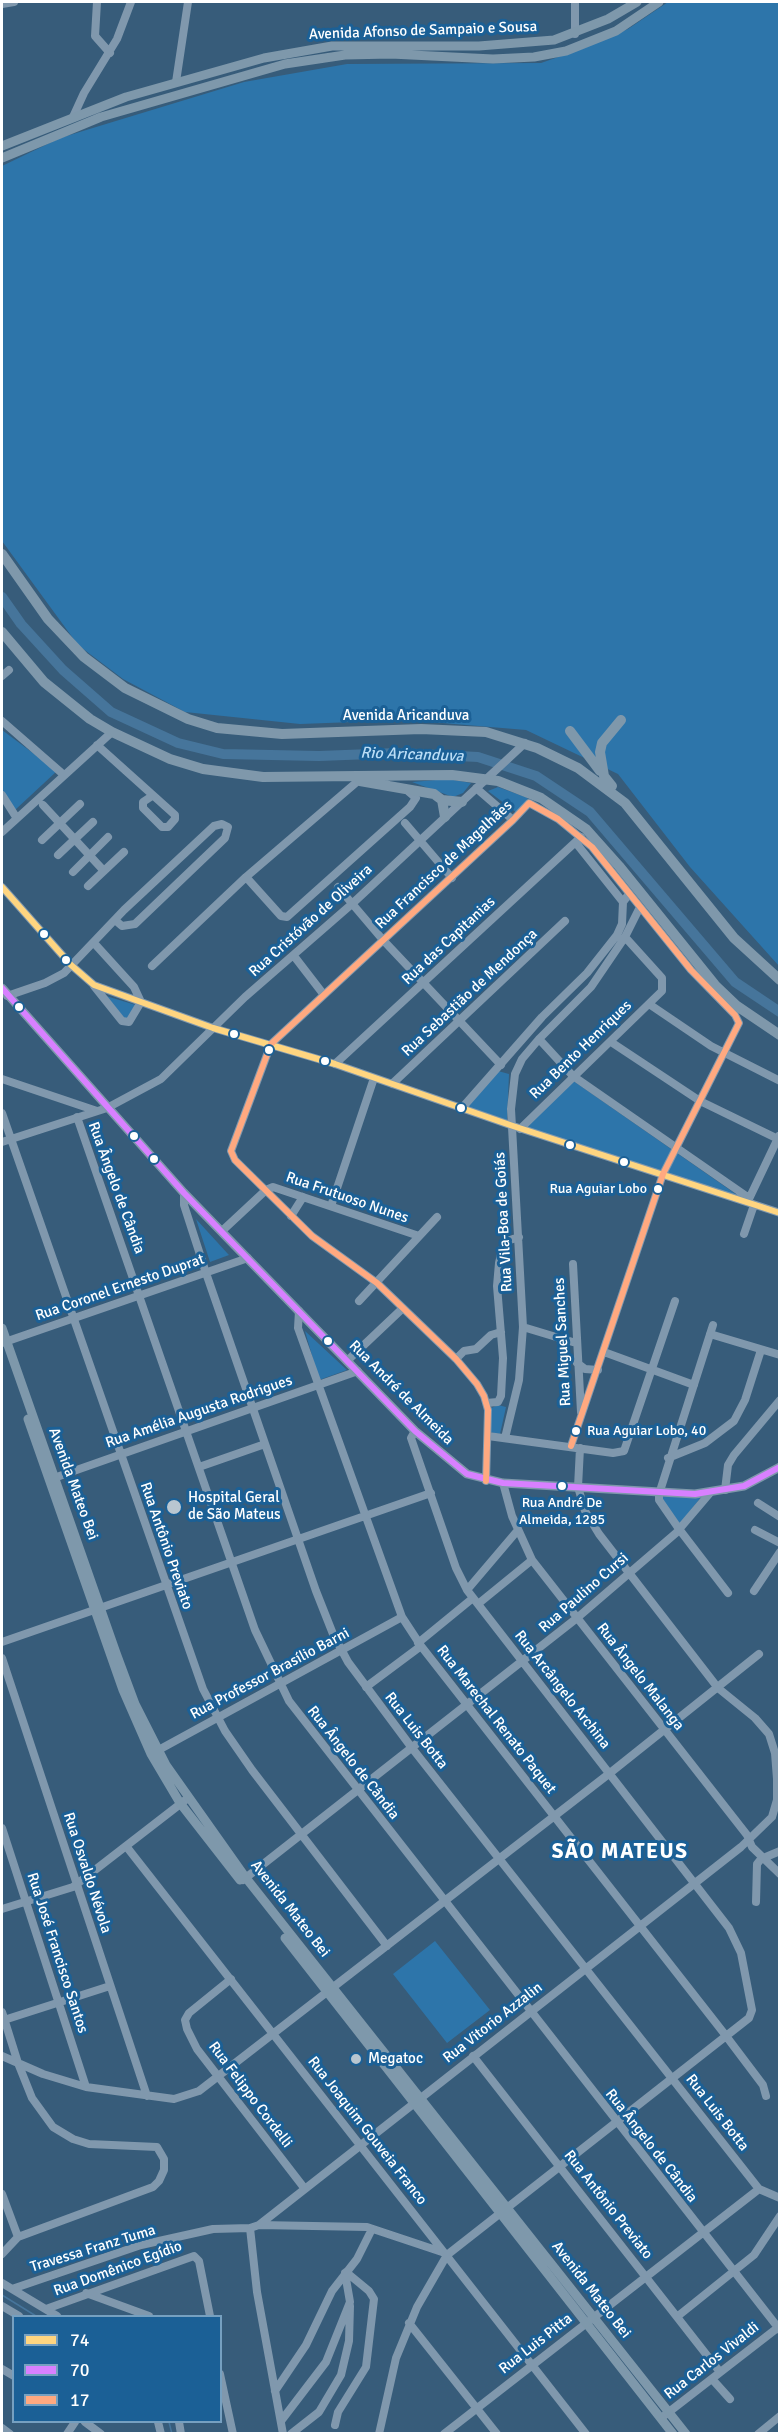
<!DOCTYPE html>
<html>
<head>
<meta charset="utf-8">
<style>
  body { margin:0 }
  #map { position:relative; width:781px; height:2435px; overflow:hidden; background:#375c7a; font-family:Signika,sans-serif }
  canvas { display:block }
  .frame { position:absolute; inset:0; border:3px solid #fff; pointer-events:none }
  .legend { position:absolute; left:12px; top:2315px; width:210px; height:108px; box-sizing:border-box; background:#1b6096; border:2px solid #76a0c0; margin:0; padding:8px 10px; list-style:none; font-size:18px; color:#fff }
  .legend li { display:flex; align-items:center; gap:12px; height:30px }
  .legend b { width:30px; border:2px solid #76a0c0 }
</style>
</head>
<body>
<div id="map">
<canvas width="781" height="2435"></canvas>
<div class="frame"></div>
<ul class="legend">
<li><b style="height:8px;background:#ffd580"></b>74</li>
<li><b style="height:8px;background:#d880ff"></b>70</li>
<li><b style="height:8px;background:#ffa980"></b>17</li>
</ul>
</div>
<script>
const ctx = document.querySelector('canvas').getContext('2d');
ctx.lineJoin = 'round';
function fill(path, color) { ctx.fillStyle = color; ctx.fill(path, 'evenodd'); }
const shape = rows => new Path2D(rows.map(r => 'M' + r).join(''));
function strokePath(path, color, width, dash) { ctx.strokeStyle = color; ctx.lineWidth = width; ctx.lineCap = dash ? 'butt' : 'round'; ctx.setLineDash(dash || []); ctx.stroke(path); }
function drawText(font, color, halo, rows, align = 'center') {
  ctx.font = font + ' Signika,sans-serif'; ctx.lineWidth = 6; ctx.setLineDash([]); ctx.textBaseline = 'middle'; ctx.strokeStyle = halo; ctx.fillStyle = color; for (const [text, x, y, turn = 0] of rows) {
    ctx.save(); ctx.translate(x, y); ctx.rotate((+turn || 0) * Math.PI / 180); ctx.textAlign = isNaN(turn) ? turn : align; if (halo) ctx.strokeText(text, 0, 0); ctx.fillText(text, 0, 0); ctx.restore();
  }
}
const green = shape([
  [668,2,779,2,779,966,690,867,618,774,526,730,407,720,300,724,185,712,123,679,78,645,2,541,2,166,60,138,244,82,347,64,541,63,584,48,628,29],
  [2,730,57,771,15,810,2,789],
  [448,779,471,783,463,793,453,797,412,782],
  [498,787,528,798,517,813,488,791],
  [106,996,136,1005,126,1020],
  [498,1071,509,1074,507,1120,466,1106],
  [572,1080,740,1197,523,1126],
  [196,1219,228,1254,229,1255,210,1262],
  [305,1331,347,1370,319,1380],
  [498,1405,506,1407,500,1434,489,1432,489,1409],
  [676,1496,702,1496,679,1525,661,1497],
  [435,1941,490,2010,447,2043,393,1974]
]);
const stream = shape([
  [2,2295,36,2316],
  [169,2422,172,2434]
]);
const river = shape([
  [2,597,21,624,63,670,111,712,178,743,223,754,319,756,398,753,478,757,536,776,590,812,735,982,780,1012]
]);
const minor = shape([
  [97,2,95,36,110,53],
  [575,2,575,34],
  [2,4,14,2],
  [176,82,188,2],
  [73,117,84,93,117,39,131,2],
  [2,676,9,670],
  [2,721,64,775],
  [97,745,175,815,175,819,168,827,162,827,143,808,143,802,152,796],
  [476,788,513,820],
  [2,795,16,817],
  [43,805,104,871],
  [405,823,452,878],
  [2,832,112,732],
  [42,840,80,804],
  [576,843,623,902],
  [58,855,93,822],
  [73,872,108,837],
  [246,877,281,916,287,917,410,807,416,798,409,792],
  [88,886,124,852],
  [2,887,71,965,94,985,213,1028,335,1064,513,1126,780,1213],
  [338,887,383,940,501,1065],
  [94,943,134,987,141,1002,129,1022,122,1021,94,986],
  [294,956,324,995],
  [152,966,246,877,358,781],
  [7,996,45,983,64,973,124,910,214,826,222,824,228,827,225,838,135,924,122,926,115,920],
  [649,1004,711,1046,780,1081],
  [539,1039,573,1076,749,1198],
  [611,1042,700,1101,780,1140],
  [335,1064,581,837],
  [2,1079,97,1111],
  [392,1084,565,921],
  [462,1108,542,1017,587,973,617,935,622,924,623,902,629,894],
  [2,1113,203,1689,225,1731,252,1770,387,1946],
  [77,1117,255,1630,289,1701,780,2330],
  [520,1129,662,991,662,978,625,937],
  [2,1142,107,1108,161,1079,245,997,353,903,525,743],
  [184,1193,184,1205,206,1273,316,1591,333,1634,348,1662,412,1748,759,2189,780,2198],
  [748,1201,779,1136],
  [331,1206,374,1078],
  [291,1216,303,1197],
  [222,1231,266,1190,273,1187,419,1236],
  [744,1234,754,1205],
  [573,1264,581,1412],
  [359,1301,437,1217],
  [299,1311,298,1328,402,1617,421,1646,723,2032,763,2085,766,2096],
  [713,1325,659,1494,659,1500,679,1529,728,1593],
  [523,1327,576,1343],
  [710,1334,780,1355],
  [2,1343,248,1258],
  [604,1352,694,1385],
  [456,1359,464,1351,476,1349,491,1335,501,1332],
  [347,1361,403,1308],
  [577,1363,585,1369,598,1370],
  [486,1403,498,1402,501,1396,503,1358,497,1286,499,1263,504,1242,519,1237],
  [488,1436,613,1453,624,1451,675,1301],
  [505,1438,519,1380,523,1327,511,1109,515,1074,522,1059,539,1039,591,987,625,937,640,907],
  [668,1458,705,1443,734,1421,745,1400,761,1350],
  [199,1467,265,1444],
  [51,1479,358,1371],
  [486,1481,488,1410,484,1396,477,1384,456,1359,377,1283,312,1236,235,1160,231,1151,271,1044,513,820,529,803,558,819,592,847,691,970,735,1015,739,1023,663,1174,571,1446],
  [503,1483,512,1516,532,1560,747,1835,752,1847,780,1874],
  [725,1490,728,1465,734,1455,780,1400],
  [758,1503,780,1517],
  [755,1530,780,1543],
  [467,1590,518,1530],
  [754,1591,780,1552],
  [478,1604,532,1560],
  [2,1642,431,1493],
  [418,1643,473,1598],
  [2,1658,147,2096],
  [366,1687,421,1646],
  [153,1753,402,1617],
  [2,1828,86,2087],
  [126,1846,586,2434],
  [243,1880,577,1618,676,1533,710,1493],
  [756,1902,757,1864,761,1859,780,1851],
  [2,1909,73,1887,188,1798],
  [231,1979,189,2013,185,2020,187,2029,197,2049,305,2189],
  [2,2012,18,2063,32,2098,53,2127,73,2139,89,2144,157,2147,164,2159,164,2170,159,2181,153,2187,18,2237,2,2254],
  [4,2020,110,1986],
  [2,2056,43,2074,86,2087,174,2099,199,2091,610,1773,759,1654],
  [473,2056,720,2372],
  [2,2194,18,2237],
  [259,2225,367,2227,445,2253],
  [250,2228,257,2292,283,2434],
  [2,2283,57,2316],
  [12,2289,141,2245,213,2229,250,2228,259,2225,741,1847,772,1817,777,1800,777,1779,775,1753,769,1734,755,1718,718,1688,599,1534,585,1511,578,1487,580,1448],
  [86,2293,149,2316],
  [2,2306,19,2316],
  [46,2309,194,2256,199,2261,210,2316],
  [678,2316,754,2255,780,2216],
  [409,2323,497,2434],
  [2,2369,14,2376],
  [220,2374,233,2434],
  [712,2379,730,2399],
  [275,2391,306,2345,332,2291,357,2259,372,2229],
  [665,2415,780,2326],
  [281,2421,326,2362,350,2302,345,2273],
  [85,2422,101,2434],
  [158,2422,161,2434],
  [179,2422,181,2434],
  [335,2425,338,2412,366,2367,374,2299,369,2291,346,2272],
  [2,2428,10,2434],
  [67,2434,75,2422],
  [291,2434,319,2412,341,2375,349,2341,350,2306],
  [379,2434,396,2358,417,2307,447,2255,749,2018,752,2010,741,1953,729,1928,467,1590,456,1568,411,1438,415,1431],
  [444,2434,759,2189],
  [758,2434,780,2416]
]);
const major = shape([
  [2,146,126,97,264,58,332,46,479,46,554,40,608,19,637,2],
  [2,158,101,117,285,64,345,55,391,54,493,59,534,57,566,51,616,31,659,2],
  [2,988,184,1193,415,1431,467,1474,503,1483,695,1494,744,1486,780,1467],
  [2,1328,116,1653,135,1704,166,1765,246,1878,686,2434],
  [28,1419,123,1690,151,1754,180,1803,240,1880],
  [285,1938,673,2434]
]);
const highway = shape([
  [2,554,48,619,84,657,125,688,188,719,217,728,282,734,421,729,486,732,537,748,578,768,625,803,734,938,780,980],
  [2,632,44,682,90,719,112,732,170,759,203,769,263,777,452,775,498,781,541,798,586,829,619,866,715,985,737,1006,780,1035],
  [570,731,600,771],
  [360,781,434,794,442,800,445,817],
  [612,786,604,776,600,752,602,743,621,720],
  [442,800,462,802]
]);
const bus1 = shape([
  [2,887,71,965,94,985,213,1028,335,1064,513,1126,780,1213]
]);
const bus2 = shape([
  [2,988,184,1193,415,1431,467,1474,503,1483,695,1494,744,1486,780,1467]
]);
const bus3 = shape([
  [486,1481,488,1410,484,1396,477,1384,456,1359,377,1283,312,1236,235,1160,231,1151,271,1044,513,820,529,803,558,819,592,847,691,970,735,1015,739,1023,663,1174,571,1446]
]);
const markers = [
  [44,934,5,"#fff"],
  [66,960,5,"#fff"],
  [19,1007,5,"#fff"],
  [234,1034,5,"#fff"],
  [269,1050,5,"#fff"],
  [325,1061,5,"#fff"],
  [461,1108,5,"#fff"],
  [134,1136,5,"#fff"],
  [570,1145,5,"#fff"],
  [154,1159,5,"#fff"],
  [624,1162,5,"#fff"],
  [658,1189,5,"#fff"],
  [328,1341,5,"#fff"],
  [576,1431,5,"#fff"],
  [562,1486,5,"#fff"],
  [174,1507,8,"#b9c6d0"],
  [356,2059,6,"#b9c6d0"]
];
const busNames = [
  ["Rua Aguiar Lobo",647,1189],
  ["Rua Aguiar Lobo, 40",587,1431,"left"],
  ["Rua André De",562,1503,"center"],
  ["Almeida, 1285",562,1520,"center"]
];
const streetNames = [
  ["Avenida Afonso de Sampaio e Sousa",423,31,-2],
  ["Avenida Aricanduva",406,716],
  ["Rua Francisco de Magalhães",444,865,-43],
  ["Rua Cristóvão de Oliveira",311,921,-42],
  ["Rua das Capitanias",449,941,-43],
  ["Rua Sebastião de Mendonça",470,993,-43],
  ["Rua Bento Henriques",581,1050,-44],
  ["Rua Ângelo de Cândia",116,1188,70],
  ["Rua Frutuoso Nunes",347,1198,19],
  ["Rua Vila-Boa de Goiás",504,1222,-93],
  ["Rua Coronel Ernesto Duprat",120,1288,-19],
  ["Rua Miguel Sanches",563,1342,-93],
  ["Rua André de Almeida",401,1393,45],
  ["Rua Amélia Augusta Rodrigues",199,1412,-19],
  ["Avenida Mateo Bei",73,1484,70],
  ["Rua Antônio Previato",166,1546,71],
  ["Rua Paulino Cursi",584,1593,-41],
  ["Rua Professor Brasílio Barni",270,1674,-28],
  ["Rua Ângelo Malanga",640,1677,52],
  ["Rua Arcângelo Archina",562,1690,52],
  ["Rua Marechal Renato Paquet",496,1720,52],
  ["Rua Luis Botta",416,1731,52],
  ["Rua Ângelo de Cândia",353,1763,52],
  ["Rua Osvaldo Névola",87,1873,72],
  ["Avenida Mateo Bei",290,1909,52],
  ["Rua José Francisco Santos",57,1953,72],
  ["Rua Vitorio Azzalin",493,2023,-38],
  ["Rua Felippo Cordelli",250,2095,53],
  ["Rua Luis Botta",717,2113,52],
  ["Rua Joaquim Gouveia Franco",367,2131,52],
  ["Rua Ângelo de Cândia",651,2146,52],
  ["Rua Antônio Previato",608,2205,52],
  ["Travessa Franz Tuma",93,2249,-17],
  ["Rua Domênico Egídio",118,2269,-20],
  ["Avenida Mateo Bei",591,2290,52],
  ["Rua Luis Pitta",536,2344,-38],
  ["Rua Carlos Vivaldi",712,2361,-38]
];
const poiNames = [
  ["Hospital Geral",188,1498],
  ["de São Mateus",188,1515],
  ["Megatoc",368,2059]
];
const waterNames = [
  ["Rio Aricanduva",412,755,2]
];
const districtNames = [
  ["SÃO MATEUS",620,1852]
];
fill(green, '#2d75aa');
strokePath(stream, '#46759b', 1.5);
strokePath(river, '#46759b', 10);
strokePath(minor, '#8098ad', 8);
strokePath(major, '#7e98ab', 9);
strokePath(highway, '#7f98ab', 10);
strokePath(bus1, '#ffd580', 6);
strokePath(bus2, '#d880ff', 6);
strokePath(bus3, '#ffa980', 6);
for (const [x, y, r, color] of markers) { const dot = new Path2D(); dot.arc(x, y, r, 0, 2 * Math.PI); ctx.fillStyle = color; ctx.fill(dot); strokePath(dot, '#1b6096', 2); }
drawText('14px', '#fff', '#1b6096', busNames, 'right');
drawText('15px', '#fff', '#1b6096', streetNames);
drawText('15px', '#fff', '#1b6096', poiNames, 'left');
drawText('italic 16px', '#baddf6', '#1b6096', waterNames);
ctx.letterSpacing = '1.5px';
drawText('bold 21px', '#fff', '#1b6096', districtNames);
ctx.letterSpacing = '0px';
</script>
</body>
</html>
